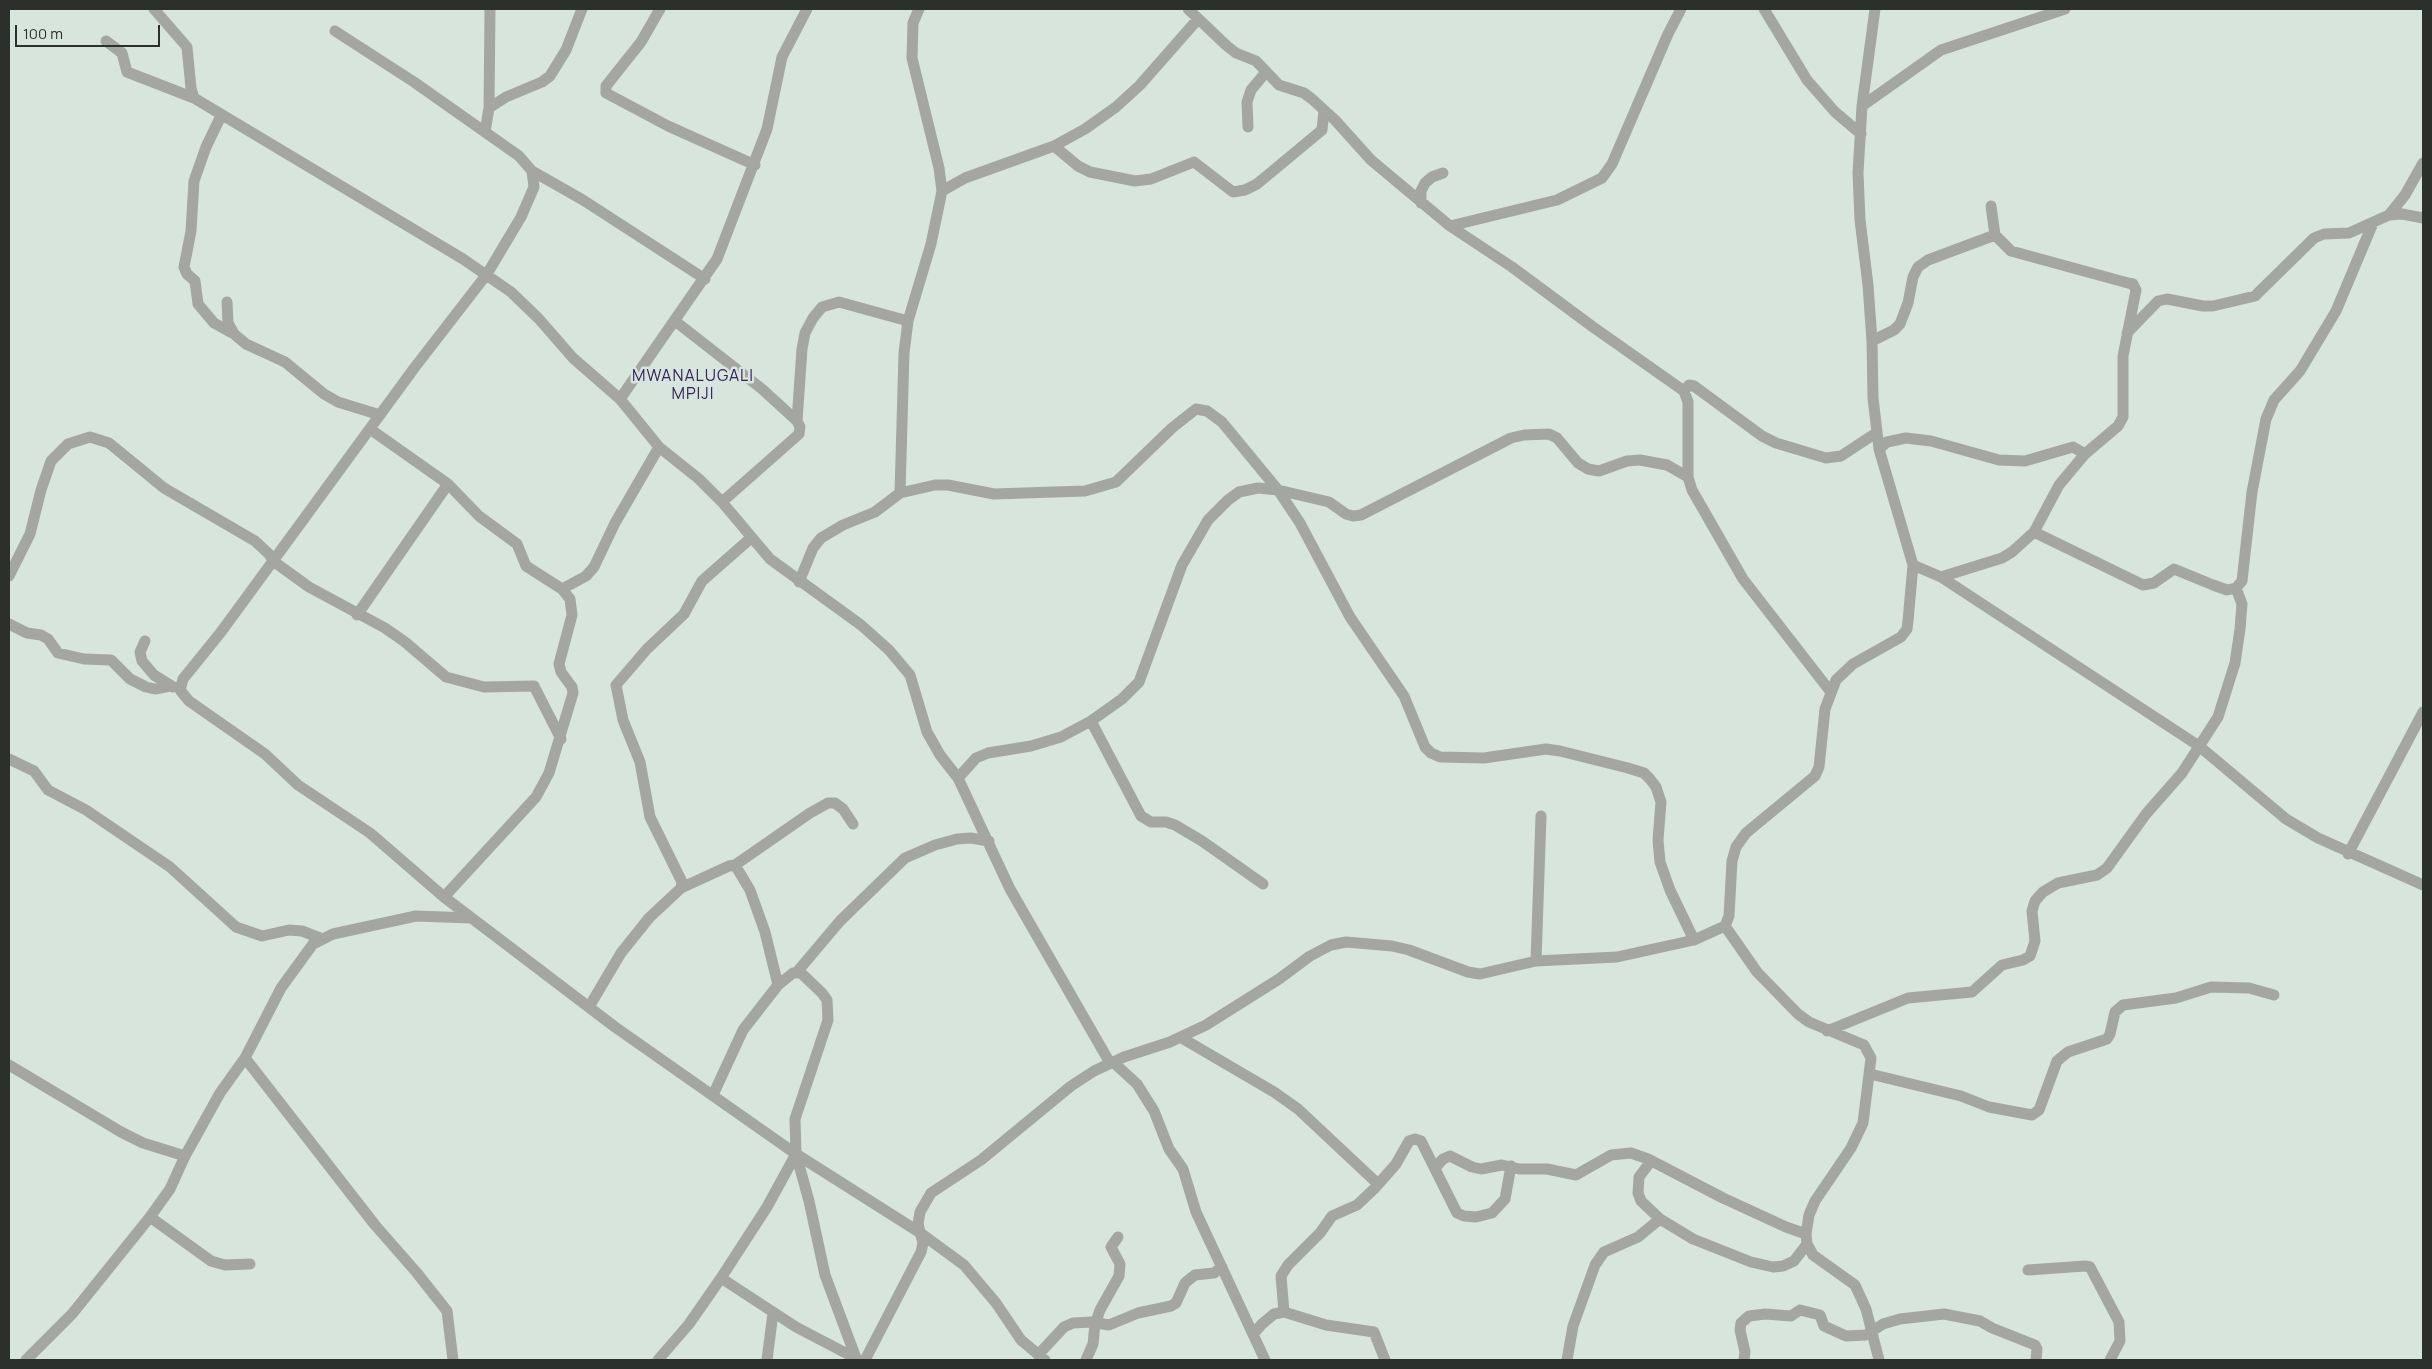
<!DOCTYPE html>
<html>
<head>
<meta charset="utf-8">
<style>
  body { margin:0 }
  #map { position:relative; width:2432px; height:1369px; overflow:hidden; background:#d8e5dd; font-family:Manrope,sans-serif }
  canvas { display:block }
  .frame { position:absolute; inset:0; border:10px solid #2b302d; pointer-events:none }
  .scale { position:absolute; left:15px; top:25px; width:145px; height:22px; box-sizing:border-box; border:2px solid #2b302d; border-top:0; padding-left:6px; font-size:15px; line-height:18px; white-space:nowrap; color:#2b302d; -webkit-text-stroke:4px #d8e5dd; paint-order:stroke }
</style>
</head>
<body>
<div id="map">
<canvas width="2432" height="1369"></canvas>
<div class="frame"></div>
<div class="scale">100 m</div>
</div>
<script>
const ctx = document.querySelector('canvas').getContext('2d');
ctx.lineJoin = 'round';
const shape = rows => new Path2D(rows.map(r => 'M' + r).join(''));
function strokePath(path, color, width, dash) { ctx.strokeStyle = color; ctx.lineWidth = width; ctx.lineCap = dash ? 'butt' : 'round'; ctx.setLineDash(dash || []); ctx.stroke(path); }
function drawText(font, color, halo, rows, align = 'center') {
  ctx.font = font + ' Manrope,sans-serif'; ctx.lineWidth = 5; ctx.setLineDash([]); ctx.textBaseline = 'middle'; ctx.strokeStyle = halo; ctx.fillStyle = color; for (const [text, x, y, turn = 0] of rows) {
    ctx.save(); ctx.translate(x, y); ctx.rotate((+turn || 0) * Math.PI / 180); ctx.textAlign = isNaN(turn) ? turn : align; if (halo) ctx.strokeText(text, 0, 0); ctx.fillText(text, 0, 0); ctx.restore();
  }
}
const minor = shape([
  [154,9,187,47,191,88,194,98,463,259,511,292,539,319,573,358,620,399,659,447,699,479,722,502,770,559,861,625,889,650,910,675,927,732,940,755,958,778,1010,889,1110,1063],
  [660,9,641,42,606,86,606,93,668,126,755,165],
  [1188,9,1227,46,1236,53,1256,61,1279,85,1304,93,1312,99,1335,120,1371,160,1450,226,1512,267,1593,327,1684,391,1688,402,1688,477,1692,490,1743,579,1830,691],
  [1764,9,1807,80,1835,112,1861,134],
  [335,31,414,82,519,156,532,171,534,187,521,217,487,274,415,367,273,561,309,587,385,628,405,642,446,677,484,687,534,686,561,739],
  [106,41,122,53,127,72,194,98],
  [1862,106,1941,50,2065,9],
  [489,108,490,9],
  [221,116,206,147,194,181,191,231,184,267,187,274,195,281,198,304,214,323,234,334],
  [1248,127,1247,102,1251,90,1266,72],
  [485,132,489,108,506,97,542,82,550,76,566,50,582,9],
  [1054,146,1078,166,1090,172,1135,181,1151,179,1194,162,1233,192,1245,190,1257,184,1316,135,1322,130,1324,110],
  [532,171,583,200,705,279],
  [942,191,965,178,1054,146,1085,129,1116,107,1140,85,1198,19],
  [1421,203,1421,191,1425,183,1432,177,1443,173],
  [1991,206,1995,235,2011,251,2128,283,2133,284,2136,290,2123,356,2123,417,2118,426,2085,454,2059,485,2034,532],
  [2389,215,2405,195,2423,163],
  [1450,226,1557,200,1602,178,1612,164,1668,34,1681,9],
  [227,302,228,323,234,334,246,344,285,362,324,394,338,402,380,415],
  [675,321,762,389,797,421,800,427,799,434,722,502],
  [2127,333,2158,301,2167,299,2203,306,2213,306,2255,296,2314,238,2324,234,2349,233,2389,215,2402,214,2423,218],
  [1872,341,1894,330,1900,324,1908,303,1913,277,1918,267,1928,260,1995,235],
  [1684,391,1689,385,1694,386,1762,436,1776,443,1826,458,1841,456,1876,433],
  [620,399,717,259,767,129,782,57,807,9],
  [797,421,802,349,805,333,813,318,822,307,839,302,908,321],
  [370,429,448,484,479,516,517,544,526,566,562,589,570,599,572,615,559,664,561,672,572,687,573,693,549,773,536,797,444,897],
  [1879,449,1887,442,1906,438,1931,441,1999,460,2025,461,2073,447,2085,454],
  [900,493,904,353,908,321,931,244,942,191,939,168,912,58,913,23,919,9],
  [1913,565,1941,577,2199,746,2286,819,2318,838,2423,885],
  [9,576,30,534,41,490,51,461,68,444,90,437,109,443,164,488,255,541,269,554,273,561,221,632,183,679,180,690,189,701,265,754,298,785,370,833,444,897,615,1027,796,1154,919,1232,964,1265,996,1303,1021,1340,1045,1360],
  [1941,577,2002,558,2012,552,2034,532,2143,585,2154,583,2174,569,2213,585,2227,590,2236,588,2242,581,2252,492,2266,419,2274,400,2300,371,2336,311,2373,223],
  [799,582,813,548,821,538,843,525,875,512,900,493,935,485,948,485,994,494,1085,491,1116,482,1172,428,1196,409,1207,411,1222,422,1278,490,1300,523,1350,617,1404,696,1425,747,1431,753,1440,757,1484,758,1546,749,1560,751,1628,768,1644,773,1650,779,1656,787,1661,802,1658,840,1660,862,1670,890,1694,940],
  [562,589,586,576,594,567,615,523,659,447],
  [357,615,448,484],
  [9,624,27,633,41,635,48,639,58,653,84,659,111,660,130,679,146,687,155,689,170,686],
  [145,641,140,652,142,661,154,675,173,687],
  [1091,721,1141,816,1151,822,1166,822,1175,825,1202,841,1263,884],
  [9,759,34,771,48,790,86,810,170,867,236,927,262,936,289,930,302,931,320,938],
  [958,778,976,758,988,753,1031,746,1061,737,1091,721,1122,699,1139,682,1182,565,1208,520,1228,500,1239,492,1258,488,1278,490,1329,502,1346,514,1353,516,1361,515,1511,438,1524,435,1549,434,1557,438,1578,463,1588,469,1599,471,1627,461,1640,460,1667,465,1688,477],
  [2348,854,2423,712],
  [735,865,810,813,828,803,835,803,843,809,853,824],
  [681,888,729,866,735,865,750,890,765,932,778,985,743,1030,713,1095],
  [1725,926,1757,972,1798,1014,1809,1022,1864,1045,1871,1058,1863,1123,1851,1148,1815,1201,1809,1215,1806,1234,1807,1244,1813,1255,1855,1285,1866,1309,1879,1360],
  [1536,961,1541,816],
  [797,972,840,921,905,858,935,845,957,839,971,838,989,841],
  [778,985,793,973,801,973,822,993,827,1000,828,1020,795,1119,796,1154,809,1201,825,1275,856,1358],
  [589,1007,621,953,649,918,681,888,682,882,650,817,640,762,623,720,616,685,647,649,684,614,702,581,751,538],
  [1827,1031,1908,998,1972,992,2002,965,2023,960,2030,956,2035,941,2032,911,2035,901,2043,892,2058,883,2097,875,2107,868,2146,814,2182,773,2218,717,2235,663,2240,629,2242,604,2236,588],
  [1180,1037,1274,1092,1298,1109,1378,1184],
  [245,1058,375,1225,417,1273,447,1311,453,1360],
  [1113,1062,1137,1084,1154,1111,1169,1149,1183,1169,1196,1212,1265,1360],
  [9,1065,121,1132,143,1143,185,1156],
  [1870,1074,1961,1096,1989,1107,2032,1115,2039,1110,2057,1061,2068,1052,2107,1039,2110,1034,2115,1012,2123,1005,2176,998,2211,987,2249,988,2274,995],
  [1651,1161,1639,1177,1638,1193,1641,1201,1660,1219,1693,1239,1751,1262,1773,1267,1783,1266,1794,1261,1807,1244],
  [1435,1168,1443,1159,1450,1156,1472,1167,1481,1169,1502,1165,1519,1169,1547,1169,1576,1175,1611,1155,1631,1153,1648,1159,1723,1198,1786,1227,1806,1234],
  [150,1217,211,1261,225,1265,250,1264],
  [2028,1270,2085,1266,2090,1267,2119,1322,2120,1341,2110,1360],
  [721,1278,796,1327,859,1360],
  [1284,1312,1281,1276,1288,1265,1320,1233,1332,1216,1357,1205,1374,1189,1396,1164,1409,1141,1415,1139,1421,1141,1457,1213,1464,1216,1476,1217,1492,1213,1505,1199,1511,1166],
  [1254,1333,1262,1324,1274,1314,1284,1312,1326,1325,1374,1332,1385,1360],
  [1038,1355,1064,1327,1073,1323,1092,1322,1109,1325,1138,1313,1171,1306,1176,1303,1185,1283,1191,1278,1195,1275,1214,1273,1222,1267],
  [26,1360,72,1314,150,1217,170,1189,185,1156,220,1093,245,1058,281,988,313,944,333,934,416,916,471,918],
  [658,1360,689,1324,721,1278,767,1207,796,1154],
  [767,1360,773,1313],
  [865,1360,921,1252,923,1243,918,1224,920,1212,931,1193,981,1160,1071,1086,1094,1071,1124,1057,1170,1042,1206,1025,1279,979,1310,956,1331,945,1346,942,1392,946,1409,950,1468,972,1480,974,1536,961,1617,957,1694,940,1725,926,1729,916,1732,861,1736,847,1746,833,1815,776,1819,767,1825,709,1836,680,1853,664,1901,637,1907,629,1908,621,1913,565,1879,449,1873,398,1872,341,1868,285,1860,220,1858,173,1862,106,1875,9],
  [1086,1360,1093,1344,1095,1324,1100,1310,1119,1276,1120,1264,1111,1247,1118,1237],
  [1567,1360,1573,1326,1595,1265,1604,1252,1638,1237,1660,1219],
  [1744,1360,1745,1352,1740,1330,1741,1323,1749,1316,1765,1314,1791,1316,1800,1310,1820,1315,1824,1326,1846,1336,1866,1335,1883,1324,1900,1319,1944,1314,1980,1321,1992,1328,2035,1345,2037,1349,2036,1360]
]);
const quarterNames = [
  ["MWANALUGALI",693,377],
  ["MPIJI",693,395]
];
strokePath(minor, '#a4a7a1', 11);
ctx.letterSpacing = '1px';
drawText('16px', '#35225c', '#d8e5dd', quarterNames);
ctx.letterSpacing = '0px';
</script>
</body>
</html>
